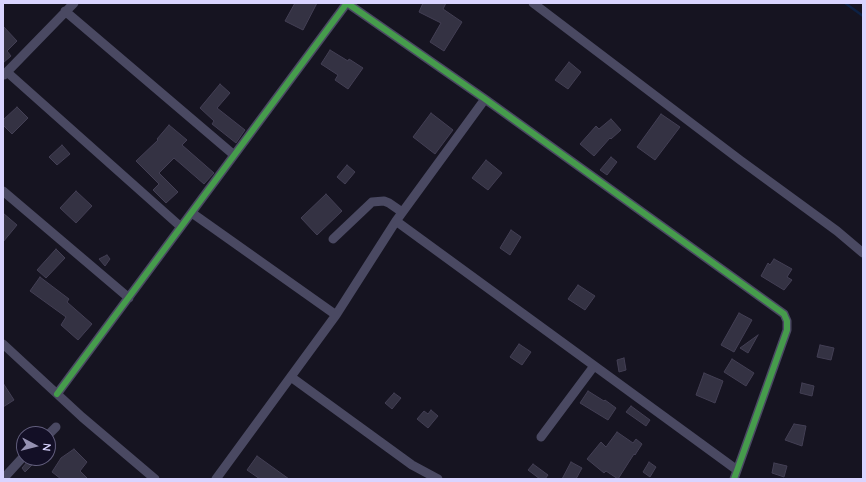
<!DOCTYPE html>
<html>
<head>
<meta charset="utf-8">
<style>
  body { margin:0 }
  #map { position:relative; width:866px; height:482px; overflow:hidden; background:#161421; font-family:Quicksand,sans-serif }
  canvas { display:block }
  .frame { position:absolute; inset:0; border:4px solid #d9d4ff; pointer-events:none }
  .north { position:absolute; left:16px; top:426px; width:40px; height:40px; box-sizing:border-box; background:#130f26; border:1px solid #625e7d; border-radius:50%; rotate:97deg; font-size:11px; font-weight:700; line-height:16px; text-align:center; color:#d9d4ff }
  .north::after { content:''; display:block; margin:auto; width:14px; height:18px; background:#9591b1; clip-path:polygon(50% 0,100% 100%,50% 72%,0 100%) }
</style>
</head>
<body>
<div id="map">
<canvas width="866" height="482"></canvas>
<div class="frame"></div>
<div class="north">N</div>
</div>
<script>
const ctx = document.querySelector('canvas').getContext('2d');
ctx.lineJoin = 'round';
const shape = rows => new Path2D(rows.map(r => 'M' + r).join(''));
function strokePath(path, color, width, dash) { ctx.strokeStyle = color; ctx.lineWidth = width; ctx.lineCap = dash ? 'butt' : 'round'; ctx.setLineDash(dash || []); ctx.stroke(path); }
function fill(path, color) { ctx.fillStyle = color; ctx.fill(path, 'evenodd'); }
const stream = shape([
  [845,3,863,16]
]);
const building = shape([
  [295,3,317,3,303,30,285,21,295,3],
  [423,3,446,3,443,9,462,22,444,51,430,42,441,23,419,12,423,3],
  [3,26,17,41,7,51,11,56,3,63,3,26],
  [330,50,348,61,349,59,363,68,348,89,335,80,338,75,321,64,330,50],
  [569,62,581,72,568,89,555,80,569,62],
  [220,84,230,93,217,108,245,130,236,143,212,124,214,121,200,108,220,84],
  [17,107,28,118,12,134,3,125,3,120,17,107],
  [431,113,453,130,435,154,413,137,431,113],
  [661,114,680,127,655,160,637,147,661,114],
  [611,119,621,130,611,139,610,138,594,156,580,144,596,126,599,129,611,119],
  [169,125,187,140,182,145,214,173,204,184,174,158,159,173,178,192,166,203,153,190,159,184,136,161,158,140,157,139,169,125],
  [62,145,70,154,57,165,49,157,62,145],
  [611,157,617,162,607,175,600,170,611,157],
  [486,160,502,173,488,190,472,178,486,160],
  [347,165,355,172,345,184,337,177,347,165],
  [76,191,92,206,76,223,60,208,76,191],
  [326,194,342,211,317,235,301,218,326,194],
  [3,213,17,225,3,242,3,213],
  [511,230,521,237,510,255,500,248,511,230],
  [56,249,65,258,46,278,37,270,56,249],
  [107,255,110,259,105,266,99,259,107,255],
  [774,259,792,269,787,277,792,280,784,290,761,276,768,263,770,265,774,259],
  [40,277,69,299,67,302,92,324,78,340,61,325,66,317,30,291,40,277],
  [578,285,595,296,585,310,568,299,578,285],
  [739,313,752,320,734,352,721,345,739,313],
  [758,335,748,353,740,348,758,335],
  [519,344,531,352,522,365,510,357,519,344],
  [820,345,834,348,831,360,817,357,820,345],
  [624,358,626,370,619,372,617,360,624,358],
  [732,359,754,373,746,386,724,372,732,359],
  [704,373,723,381,715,403,696,395,704,373],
  [3,383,14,400,3,407,3,383],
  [802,383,814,386,812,396,800,393,802,383],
  [588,391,604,401,605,400,616,408,608,420,580,403,588,391],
  [394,393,401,398,392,409,385,403,394,393],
  [631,406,650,420,646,426,626,412,631,406],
  [431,410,438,416,428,428,417,419,424,411,428,414,431,410],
  [794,424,806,426,802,446,785,440,794,424],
  [617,432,633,443,636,439,642,444,635,455,634,454,618,479,606,471,604,473,587,459,601,442,606,447,617,432],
  [74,449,87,462,80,471,88,479,61,479,52,472,61,458,74,449],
  [257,456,289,479,260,479,247,470,257,456],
  [28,461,32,465,25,472,22,468,28,461],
  [571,462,582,468,576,479,562,479,571,462],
  [649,462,656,467,650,477,643,472,649,462],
  [774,463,787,466,784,477,772,473,774,463],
  [533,464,548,475,545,479,540,479,528,470,533,464]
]);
const minor = shape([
  [347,3,485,99,784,314,787,321,787,330,734,479],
  [533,3,740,160,837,231,863,253],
  [65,11,234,155],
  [7,72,181,227],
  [4,75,74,3],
  [3,191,129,298],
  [192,213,336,315,216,479],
  [396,221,737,470],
  [333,239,372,202,384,201,389,203,402,212],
  [336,315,396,221,485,99],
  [3,344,82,417,155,479],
  [291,377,412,465,438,479],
  [57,394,347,3],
  [48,435,56,427],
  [541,437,594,366],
  [3,479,24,456]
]);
const cycleway = shape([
  [347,3,485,99,784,314,787,321,787,330,734,479],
  [57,394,347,3]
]);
strokePath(stream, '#0d2144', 2.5);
fill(building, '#343243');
strokePath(building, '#433f54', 1);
strokePath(minor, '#4a4962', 9);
strokePath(cycleway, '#469c4c', 6);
</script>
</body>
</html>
